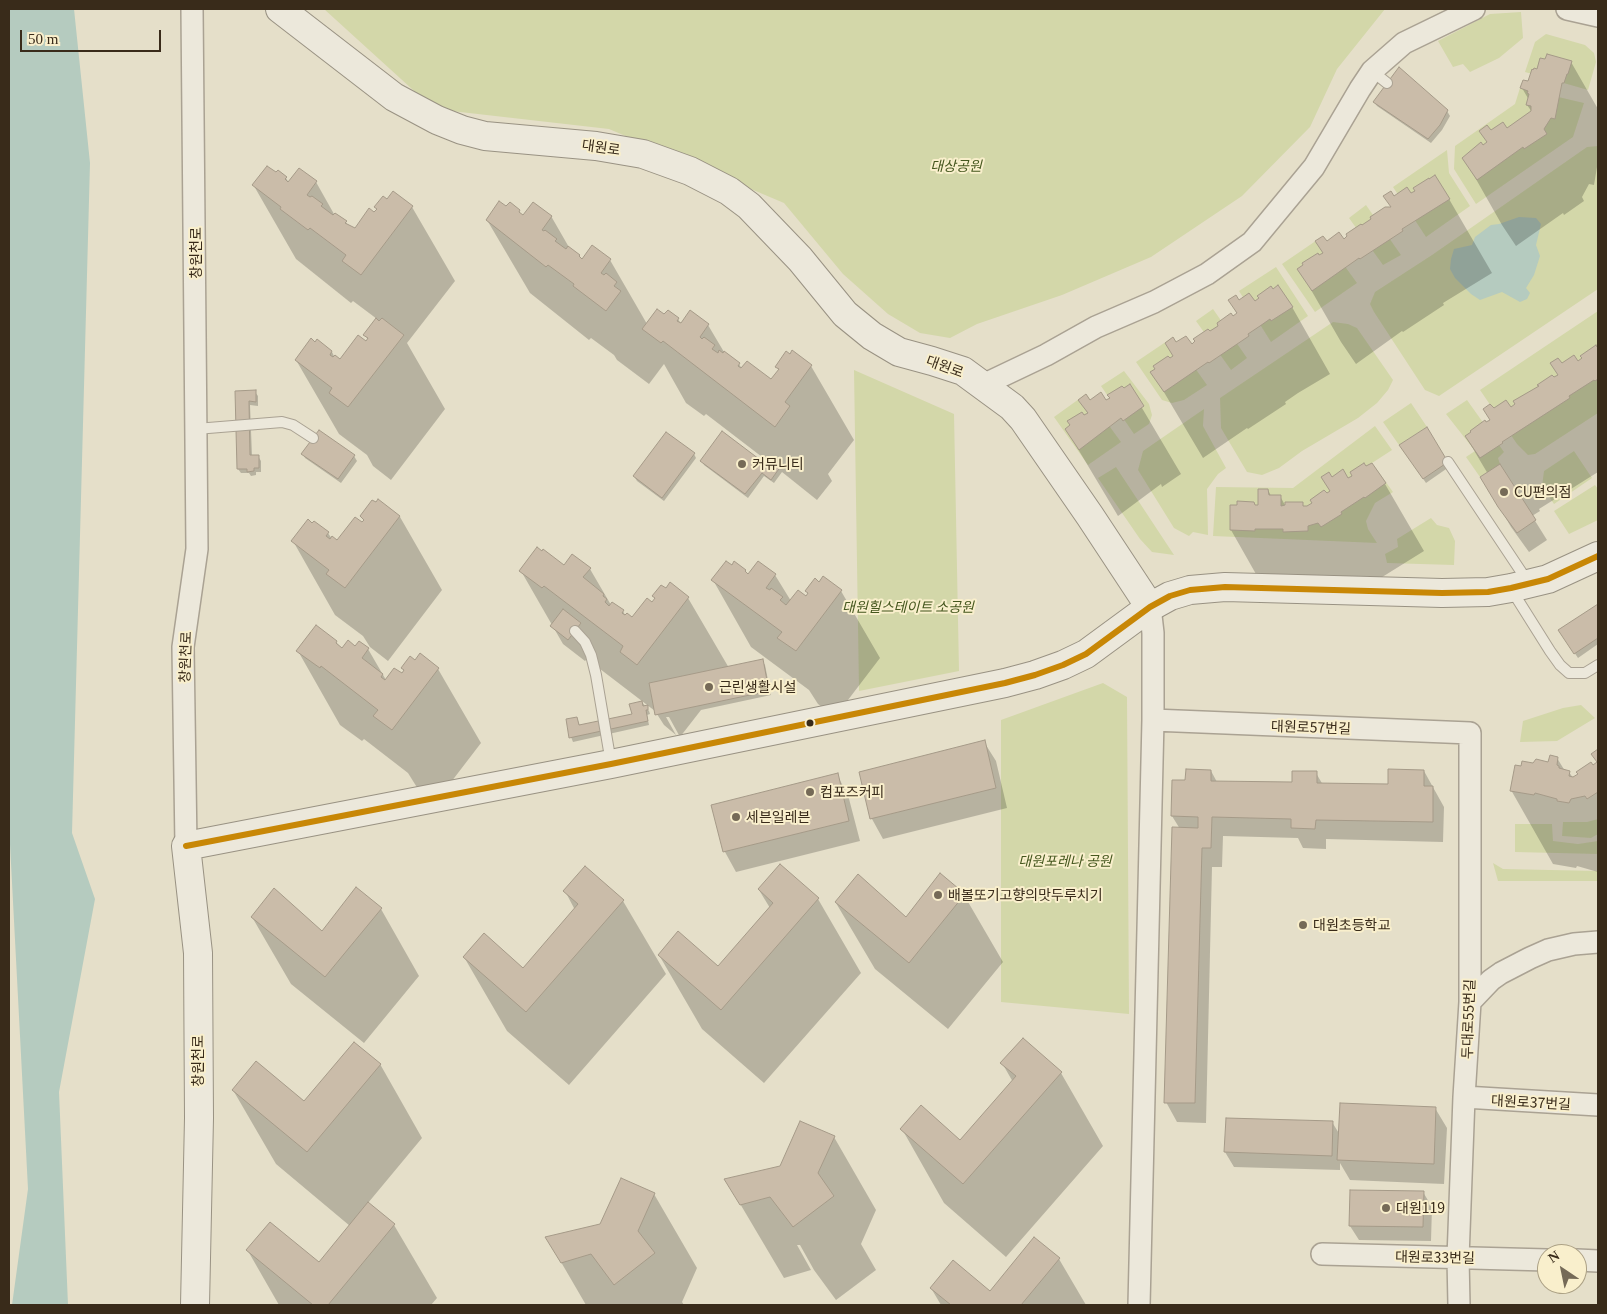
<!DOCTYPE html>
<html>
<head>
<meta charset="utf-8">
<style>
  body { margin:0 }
  #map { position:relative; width:1607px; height:1314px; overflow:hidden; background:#e5dfc9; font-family:Georgia,serif }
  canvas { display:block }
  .frame { position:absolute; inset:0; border:10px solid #392b1a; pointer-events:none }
  .north { position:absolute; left:1537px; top:1244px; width:50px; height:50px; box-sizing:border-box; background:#f9efcc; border:1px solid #aca185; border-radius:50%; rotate:326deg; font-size:14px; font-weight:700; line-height:20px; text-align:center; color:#392b1a }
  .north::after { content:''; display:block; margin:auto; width:18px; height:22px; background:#756a57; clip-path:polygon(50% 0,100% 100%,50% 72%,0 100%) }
  .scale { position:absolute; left:20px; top:30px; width:141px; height:22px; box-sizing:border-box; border:2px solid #392b1a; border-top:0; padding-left:6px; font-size:15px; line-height:18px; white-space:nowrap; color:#392b1a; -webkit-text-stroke:4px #f9efcc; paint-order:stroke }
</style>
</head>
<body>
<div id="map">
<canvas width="1607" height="1314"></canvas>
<div class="frame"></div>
<div class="north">N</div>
<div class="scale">50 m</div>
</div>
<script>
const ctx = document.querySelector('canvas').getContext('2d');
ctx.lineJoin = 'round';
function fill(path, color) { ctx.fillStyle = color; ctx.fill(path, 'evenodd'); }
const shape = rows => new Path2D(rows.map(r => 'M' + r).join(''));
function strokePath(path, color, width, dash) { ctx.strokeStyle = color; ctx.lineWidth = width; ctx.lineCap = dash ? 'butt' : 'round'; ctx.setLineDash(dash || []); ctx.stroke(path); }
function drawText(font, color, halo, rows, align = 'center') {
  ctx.font = font + ' Georgia,"Noto Sans KR",serif'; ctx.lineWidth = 4; ctx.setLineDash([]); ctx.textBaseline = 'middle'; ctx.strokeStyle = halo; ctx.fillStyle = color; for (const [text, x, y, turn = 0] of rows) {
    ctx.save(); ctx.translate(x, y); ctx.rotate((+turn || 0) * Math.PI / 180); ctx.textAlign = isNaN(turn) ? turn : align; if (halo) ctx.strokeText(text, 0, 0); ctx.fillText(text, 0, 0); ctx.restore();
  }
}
const green = shape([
  [324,9,1385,9,1337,69,1310,127,1242,196,1151,257,1062,295,977,324,950,338,920,333,888,314,843,274,784,203,609,129,434,109],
  [1521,12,1523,38,1499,58,1470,72,1463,64,1453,67,1438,41,1490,14],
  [1546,34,1585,45,1594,53,1596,62,1588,90,1525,72,1535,42],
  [1520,88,1584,103,1573,137,1476,204,1454,169,1455,146,1515,104],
  [1598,146,1598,289,1439,396,1425,390,1374,312,1370,304,1375,292,1432,255,1587,147],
  [1447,150,1449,173,1470,206,1426,237,1393,187],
  [1366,205,1401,255,1383,265,1349,218],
  [1323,236,1357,283,1315,312,1282,264],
  [1276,267,1308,316,1271,342,1239,291],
  [1213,309,1247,358,1231,370,1196,321],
  [1598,311,1598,413,1535,454,1528,455,1517,444,1480,390],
  [1333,322,1348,324,1357,328,1393,380,1388,390,1377,403,1358,418,1302,451,1279,468,1262,475,1247,472,1221,428,1220,398],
  [1173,337,1207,385,1184,400,1172,403,1162,400,1136,362],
  [854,370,954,414,959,671,859,691],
  [1124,371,1149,404,1152,415,1149,424,1134,434,1101,386],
  [1086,394,1121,442,1088,465,1054,417],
  [1467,400,1504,452,1498,458,1500,464,1480,477,1466,457,1475,451,1446,414],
  [1411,403,1427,427,1399,445,1383,422],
  [1204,409,1203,426,1226,468,1218,474,1207,489,1208,535,1193,532,1189,536,1174,528,1138,470,1143,451],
  [1375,426,1392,450,1372,463,1393,492,1375,503,1366,521,1368,529,1377,543,1213,536,1216,487,1293,488],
  [1574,451,1592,478,1554,504,1542,486,1544,471],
  [1116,467,1174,555,1152,552,1140,539,1098,478],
  [1595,485,1598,489,1598,520,1569,534,1554,511],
  [1431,518,1437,525,1449,528,1455,541,1454,565,1387,563,1385,554,1398,547,1397,539],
  [1103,683,1127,697,1129,1014,1001,1002,1001,720],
  [1581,705,1595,718,1557,741,1520,742,1523,721,1563,708],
  [1598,819,1598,834,1591,838,1562,836,1563,822,1587,822],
  [1515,824,1552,824,1553,841,1578,844,1598,841,1598,854,1515,852],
  [1493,863,1503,869,1598,871,1598,881,1498,881]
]);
const water = shape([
  [9,9,74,9,90,163,72,833,95,899,59,1092,68,1305,12,1305,28,1189,9,825],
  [1519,217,1536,218,1541,224,1536,245,1540,256,1534,275,1526,288,1530,293,1527,299,1520,302,1502,292,1480,300,1471,294,1455,278,1450,269,1451,259,1454,249,1472,245,1475,237,1491,225,1499,224]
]);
const shadow = shape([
  [1571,62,1598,109,1598,161,1594,185,1589,184,1582,197,1584,201,1564,215,1563,213,1516,246,1502,225,1464,158,1488,143,1481,131,1507,130,1532,112,1527,105,1529,100,1522,88,1529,82,1538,70],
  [1374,102,1447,111,1450,116,1442,130,1431,143,1377,106],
  [286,178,289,183,316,182,334,214,346,222,348,226,355,229,374,214,393,193,412,207,455,281,407,343,445,409,391,480,373,466,367,455,339,434,296,360,332,352,335,358,340,361,366,343,368,340,365,335,377,319,353,301,351,303,296,259,254,186],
  [1411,195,1449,199,1492,273,1443,303,1444,305,1403,332,1402,331,1356,364,1341,342,1299,269,1324,253,1326,243,1343,241,1361,227,1392,208,1394,197],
  [510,204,519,211,523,217,551,216,570,249,579,256,581,259,610,260,647,324,665,316,678,319,681,324,708,325,724,352,739,364,742,369,771,381,779,371,777,367,811,366,854,440,828,474,832,481,817,500,782,472,774,483,764,476,748,498,704,465,702,461,763,464,766,460,706,414,704,416,686,403,664,364,649,384,617,360,614,355,591,338,589,340,530,293,487,220,507,208],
  [1229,300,1292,307,1330,374,1298,393,1285,402,1286,404,1248,429,1247,428,1203,458,1152,372,1174,357,1176,344,1191,345,1237,314],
  [1598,347,1598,472,1539,509,1540,511,1532,516,1547,540,1529,552,1511,527,1482,477,1488,474,1466,437,1491,421,1493,410,1510,408,1559,375,1561,365,1578,363],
  [1129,386,1181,474,1162,487,1161,484,1118,516,1066,429,1088,414,1080,400,1106,402],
  [237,392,255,392,258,396,258,406,250,405,252,456,258,456,261,461,261,472,256,472,256,475,251,476,249,473,241,473,238,469],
  [1426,428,1449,467,1426,483,1403,449],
  [319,432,354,456,357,461,341,483,305,458,303,454],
  [694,454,696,458,664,501,637,481,634,476],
  [1372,464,1385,484,1424,551,1379,579,1269,597,1231,530,1231,506,1260,507,1268,490,1271,496,1280,496,1286,507,1302,504,1304,507,1307,507,1331,491,1332,478,1348,480],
  [361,516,400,517,442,590,388,661,370,647,363,636,335,615,293,541,328,533,332,539,337,542,362,524,364,521],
  [758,562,775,575,791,601,806,597,819,584,841,591,880,658,835,717,818,704,809,690,751,647,713,580,745,571,748,576],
  [564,566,590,569,611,605,623,611,626,617,632,619,653,604,655,599,654,596,688,598,729,668,762,661,765,665,771,695,701,710,680,737,669,717,666,717,676,735,664,725,655,711,587,659,585,661,563,644,521,571],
  [1598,605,1598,644,1578,658,1560,631],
  [336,642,342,649,355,648,360,642,368,649,386,680,402,675,405,672,402,668,415,662,420,655,438,669,481,743,435,803,418,789,408,773,364,739,362,741,340,725,298,651],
  [642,702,649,711,650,714,647,715,649,725,573,742,571,737,577,718,580,726,633,714],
  [984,742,996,761,1007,808,883,839,872,819,860,772],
  [1598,750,1598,872,1577,866,1576,868,1553,864,1511,790,1533,765,1549,763,1557,758,1565,771,1569,772,1573,778,1598,763,1593,754],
  [1211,771,1217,782,1293,784,1316,773,1323,785,1389,786,1424,771,1444,807,1443,842,1326,839,1326,849,1303,848,1298,838,1223,836,1222,867,1212,867,1206,1123,1177,1122,1166,1102,1180,829,1172,816,1186,781],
  [837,775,848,795,860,841,736,872,725,852,713,806],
  [780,866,818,899,861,973,764,1083,702,1029,659,955,718,968,770,908,759,890],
  [940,875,964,895,1003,962,948,1029,875,969,836,903,906,919],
  [565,891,623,901,666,974,569,1085,507,1031,464,957,523,970,575,910],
  [381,909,419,976,364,1043,291,984,252,917,322,933],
  [1002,1063,1061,1073,1103,1146,1006,1257,944,1203,902,1129,961,1142,1013,1082],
  [380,1064,422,1138,368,1203,394,1225,437,1298,431,1305,279,1305,248,1251,319,1264,350,1226,276,1164,233,1090,304,1103],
  [1435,1108,1447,1128,1444,1184,1350,1180,1340,1163,1340,1170,1234,1167,1225,1152,1332,1122,1340,1135],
  [834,1137,876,1210,861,1244,876,1270,836,1300,814,1270,800,1245,797,1245,811,1270,784,1278,726,1180,780,1167],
  [1423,1192,1432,1207,1431,1241,1359,1240,1350,1226],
  [654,1194,697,1268,682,1302,684,1305,586,1305,547,1238,601,1225],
  [1059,1259,1086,1305,941,1305,931,1288,990,1293]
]);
const building = shape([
  [1547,54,1572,61,1568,74,1567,74,1564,83,1562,83,1555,119,1551,118,1544,129,1547,134,1524,149,1523,147,1477,180,1462,158,1481,142,1483,145,1487,142,1479,131,1487,125,1491,130,1503,122,1507,128,1531,111,1531,106,1526,105,1529,94,1527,93,1528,91,1520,88,1523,80,1528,81,1532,69,1533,70,1534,68,1537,69,1540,58,1545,59,1547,54],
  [1399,67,1448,110,1440,125,1428,139,1373,102,1399,67],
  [267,166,276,172,278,170,287,177,285,179,288,182,299,168,317,181,307,195,310,197,312,196,323,204,321,206,333,215,335,213,347,221,345,223,355,228,369,208,374,212,377,209,374,207,383,196,387,199,393,191,413,206,361,275,342,261,346,255,310,228,308,230,280,209,281,207,252,185,267,166],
  [1435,175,1450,199,1402,229,1403,231,1360,259,1359,258,1312,291,1297,269,1303,265,1302,263,1318,253,1319,255,1323,253,1315,241,1323,236,1327,241,1339,232,1344,239,1347,236,1346,234,1361,224,1362,225,1371,219,1370,217,1385,207,1391,207,1383,196,1391,191,1394,196,1407,187,1411,193,1415,191,1413,188,1429,178,1429,179,1435,175],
  [499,201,506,206,510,202,520,210,519,212,523,215,533,202,552,216,542,230,544,231,545,230,557,239,555,241,566,249,568,246,580,255,579,256,582,259,592,245,611,259,601,273,604,275,606,273,617,282,614,286,621,291,606,311,573,286,574,284,548,265,546,267,486,220,499,201],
  [1278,285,1293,307,1271,321,1270,319,1260,326,1248,334,1249,336,1209,363,1208,362,1164,392,1150,372,1155,369,1153,366,1168,356,1170,358,1173,356,1165,343,1173,337,1176,342,1186,336,1192,344,1195,341,1193,339,1208,329,1210,331,1218,326,1217,323,1231,313,1233,316,1237,313,1228,300,1236,295,1239,300,1249,293,1255,301,1259,298,1257,296,1271,286,1273,289,1278,285],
  [657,309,664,314,668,310,679,318,677,321,681,323,690,310,709,324,700,337,702,339,704,337,715,345,712,349,718,353,719,350,723,353,724,351,740,363,738,366,741,368,747,361,771,379,779,369,775,367,786,351,790,354,792,350,812,365,785,402,790,406,775,427,663,341,661,343,642,329,657,309],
  [376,318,379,321,382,318,404,335,348,407,329,393,332,388,295,360,311,338,315,342,317,339,332,351,330,355,333,357,335,355,340,359,358,335,366,341,368,338,363,335,376,318],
  [1596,345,1597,347,1598,346,1598,379,1595,381,1594,380,1569,396,1570,398,1502,442,1503,443,1480,458,1465,436,1471,432,1470,431,1485,420,1486,422,1490,420,1483,409,1490,404,1494,408,1506,400,1511,407,1515,404,1513,401,1539,386,1537,385,1552,375,1554,377,1558,375,1550,363,1558,358,1562,363,1574,355,1578,361,1582,358,1580,356,1596,345],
  [1130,384,1144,406,1123,421,1121,418,1079,450,1065,429,1070,425,1067,421,1082,412,1084,415,1088,413,1078,400,1086,394,1090,400,1101,392,1106,400,1110,398,1107,395,1122,386,1124,388,1130,384],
  [256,390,256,402,249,401,250,455,259,455,259,468,254,468,254,471,247,472,247,469,237,469,235,391,256,390],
  [1427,427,1448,462,1423,479,1399,445,1427,427],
  [319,430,355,455,338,479,301,454,319,430],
  [722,431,763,462,768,456,781,466,771,480,762,473,745,494,700,461,722,431],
  [666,432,695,453,662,498,633,476,666,432],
  [1364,463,1366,466,1372,463,1386,483,1365,498,1364,497,1341,512,1342,514,1321,527,1318,523,1308,526,1308,531,1283,532,1283,529,1255,529,1255,531,1230,530,1230,505,1237,505,1237,501,1254,502,1255,505,1258,505,1258,489,1268,489,1269,495,1281,495,1281,506,1285,505,1285,502,1303,502,1303,506,1307,506,1312,503,1310,500,1324,490,1327,493,1330,491,1321,477,1329,472,1332,477,1343,469,1348,478,1352,476,1350,472,1364,463],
  [1500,464,1536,520,1517,533,1498,507,1480,477,1500,464],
  [378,499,400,516,345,588,326,574,329,570,291,541,308,519,312,523,314,521,329,532,326,536,330,539,332,536,337,540,355,517,362,522,364,520,360,516,372,500,376,502,378,499],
  [537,547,542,551,543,549,564,565,572,554,591,568,583,577,604,594,603,596,607,599,605,602,609,606,612,602,624,610,622,613,625,615,627,613,632,617,647,598,652,602,655,598,652,596,661,585,666,588,670,582,689,597,637,665,620,652,623,646,544,586,542,588,519,571,537,547],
  [726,561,732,565,734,561,746,570,745,571,748,574,758,561,776,574,766,588,770,590,771,588,783,597,780,600,786,605,798,590,806,596,808,593,805,591,815,578,819,582,823,576,842,590,796,651,777,638,782,632,711,580,726,561],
  [1598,604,1598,638,1574,654,1558,630,1598,604],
  [563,609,581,623,568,640,550,626,563,609],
  [316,625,337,641,336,643,342,648,348,640,355,646,359,641,369,648,362,658,383,674,381,677,385,680,394,668,402,673,404,670,401,668,410,656,415,660,420,653,439,668,392,730,373,716,378,710,321,666,320,668,296,651,316,625],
  [763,659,769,691,655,715,649,683,763,659],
  [642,701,643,706,648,705,648,710,646,710,648,721,569,738,566,719,577,717,579,725,632,714,629,704,642,701],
  [985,740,996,788,870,819,859,772,985,740],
  [1598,749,1598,792,1587,799,1585,796,1571,799,1569,803,1557,801,1557,799,1535,793,1534,795,1510,791,1515,765,1521,766,1522,761,1533,763,1536,759,1548,762,1550,755,1558,757,1557,765,1559,766,1559,768,1570,771,1569,776,1573,777,1578,774,1576,772,1591,762,1593,765,1597,762,1591,754,1598,749],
  [1186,769,1211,770,1211,781,1292,782,1292,771,1317,771,1317,783,1388,784,1388,769,1424,770,1424,786,1433,786,1433,822,1316,820,1315,829,1291,828,1291,819,1212,817,1211,848,1202,848,1195,1103,1164,1103,1172,827,1198,828,1198,817,1171,816,1172,780,1185,780,1186,769],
  [838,773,849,821,723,852,711,805,838,773],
  [780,864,819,898,721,1010,658,955,678,931,718,966,773,903,758,889,780,864],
  [585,866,624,900,526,1012,463,957,484,933,523,968,578,904,563,891,585,866],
  [940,873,965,894,909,963,835,902,858,874,906,917,940,873],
  [356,887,382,908,325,977,251,917,274,888,322,931,356,887],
  [1023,1038,1062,1072,963,1184,900,1129,921,1105,960,1140,1016,1076,1000,1063,1023,1038],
  [354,1042,381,1064,307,1152,232,1090,256,1061,304,1101,354,1042],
  [1340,1103,1436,1107,1434,1164,1337,1160,1340,1103],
  [1226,1118,1333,1121,1332,1156,1224,1152,1226,1118],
  [800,1121,835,1136,818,1173,834,1196,793,1227,770,1197,740,1205,724,1179,780,1166,800,1121],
  [621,1178,655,1193,638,1231,655,1253,614,1285,591,1254,561,1263,545,1237,600,1224,621,1178],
  [1350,1190,1424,1191,1423,1227,1349,1226,1350,1190],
  [368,1202,395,1224,328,1305,313,1305,246,1250,270,1222,319,1262,368,1202],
  [1034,1237,1060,1258,1021,1305,951,1305,930,1288,953,1260,990,1291,1034,1237]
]);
const lane = shape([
  [1372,71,1387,83],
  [196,429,282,422,293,425,313,438],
  [1448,462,1528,582],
  [1511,589,1550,651,1560,665,1569,673,1585,673,1598,665],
  [575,631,585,642,591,655,596,675,611,763]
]);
const street = shape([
  [1567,9,1598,16],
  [983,385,1046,355,1096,327,1154,302,1207,274,1252,242,1314,167,1360,89,1372,71,1404,43,1474,9],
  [1153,720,1470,733,1470,1002,1464,1097,1458,1258,1459,1305],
  [186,846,183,647,197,549,192,9],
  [1470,1002,1491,980,1501,973,1530,958,1548,950,1574,944,1598,942],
  [1464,1097,1598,1105],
  [1322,1254,1547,1260],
  [1577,1260,1598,1261],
  [1139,1305,1153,720,1153,633,1150,607]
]);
const secondary = shape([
  [280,9,394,97,437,120,462,130,485,136,596,146,643,154,690,171,729,191,749,206,800,259,845,314,872,336,899,352,932,361,963,371,1012,407,1023,419,1090,516,1150,607],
  [195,1305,199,1118,198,953,186,846,611,764,1005,683,1035,675,1063,665,1086,654,1150,607,1170,596,1190,590,1225,587,1442,593,1488,592,1511,588,1548,579,1598,556]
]);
const bus1 = shape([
  [186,846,611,764,1005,683,1035,675,1063,665,1086,654,1150,607,1170,596,1190,590,1225,587,1442,593,1488,592,1511,588,1548,579,1598,556]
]);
const markers = [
  [742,464,5,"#756a57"],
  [1504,492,5,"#756a57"],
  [709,687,5,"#756a57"],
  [810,723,4.5,"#392b1a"],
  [810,792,5,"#756a57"],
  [736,817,5,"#756a57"],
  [938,895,5,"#756a57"],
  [1303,925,5,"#756a57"],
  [1386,1208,5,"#756a57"]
];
const streetNames = [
  ["대원로",601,147,8],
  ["창원천로",196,253,-90],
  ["대원로",945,366,20],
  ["창원천로",185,657,-88],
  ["대원로57번길",1311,727,2],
  ["두대로55번길",1468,1019,-88],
  ["창원천로",198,1061,-90],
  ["대원로37번길",1531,1102,3],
  ["대원로33번길",1435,1257,1]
];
const parkNames = [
  ["대상공원",956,166],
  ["대원힐스테이트 소공원",908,607],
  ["대원포레나 공원",1065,861]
];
const poiNames = [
  ["커뮤니티",752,464],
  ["CU편의점",1514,492],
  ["근린생활시설",719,687],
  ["컴포즈커피",820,792],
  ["세븐일레븐",746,817],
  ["배볼또기고향의맛두루치기",948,895],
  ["대원초등학교",1313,925],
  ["대원119",1396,1208]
];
fill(green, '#d3d7a9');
fill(water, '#b5cbbf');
fill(shadow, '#0003');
fill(building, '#cabca9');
strokePath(building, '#a59a88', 1);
strokePath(lane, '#aaa293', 12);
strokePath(street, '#aaa293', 24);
strokePath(secondary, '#999283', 30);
strokePath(lane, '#ece8db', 10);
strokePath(street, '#ece8db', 21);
strokePath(secondary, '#ece8db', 28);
strokePath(bus1, '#c88706', 6);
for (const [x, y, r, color] of markers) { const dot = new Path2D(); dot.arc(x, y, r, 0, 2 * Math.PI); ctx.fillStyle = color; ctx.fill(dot); strokePath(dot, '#f9efcc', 2); }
drawText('14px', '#392b1a', '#f9efcc', streetNames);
drawText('italic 14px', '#45571e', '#f9efcc', parkNames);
drawText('14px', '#392b1a', '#f9efcc', poiNames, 'left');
</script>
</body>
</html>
